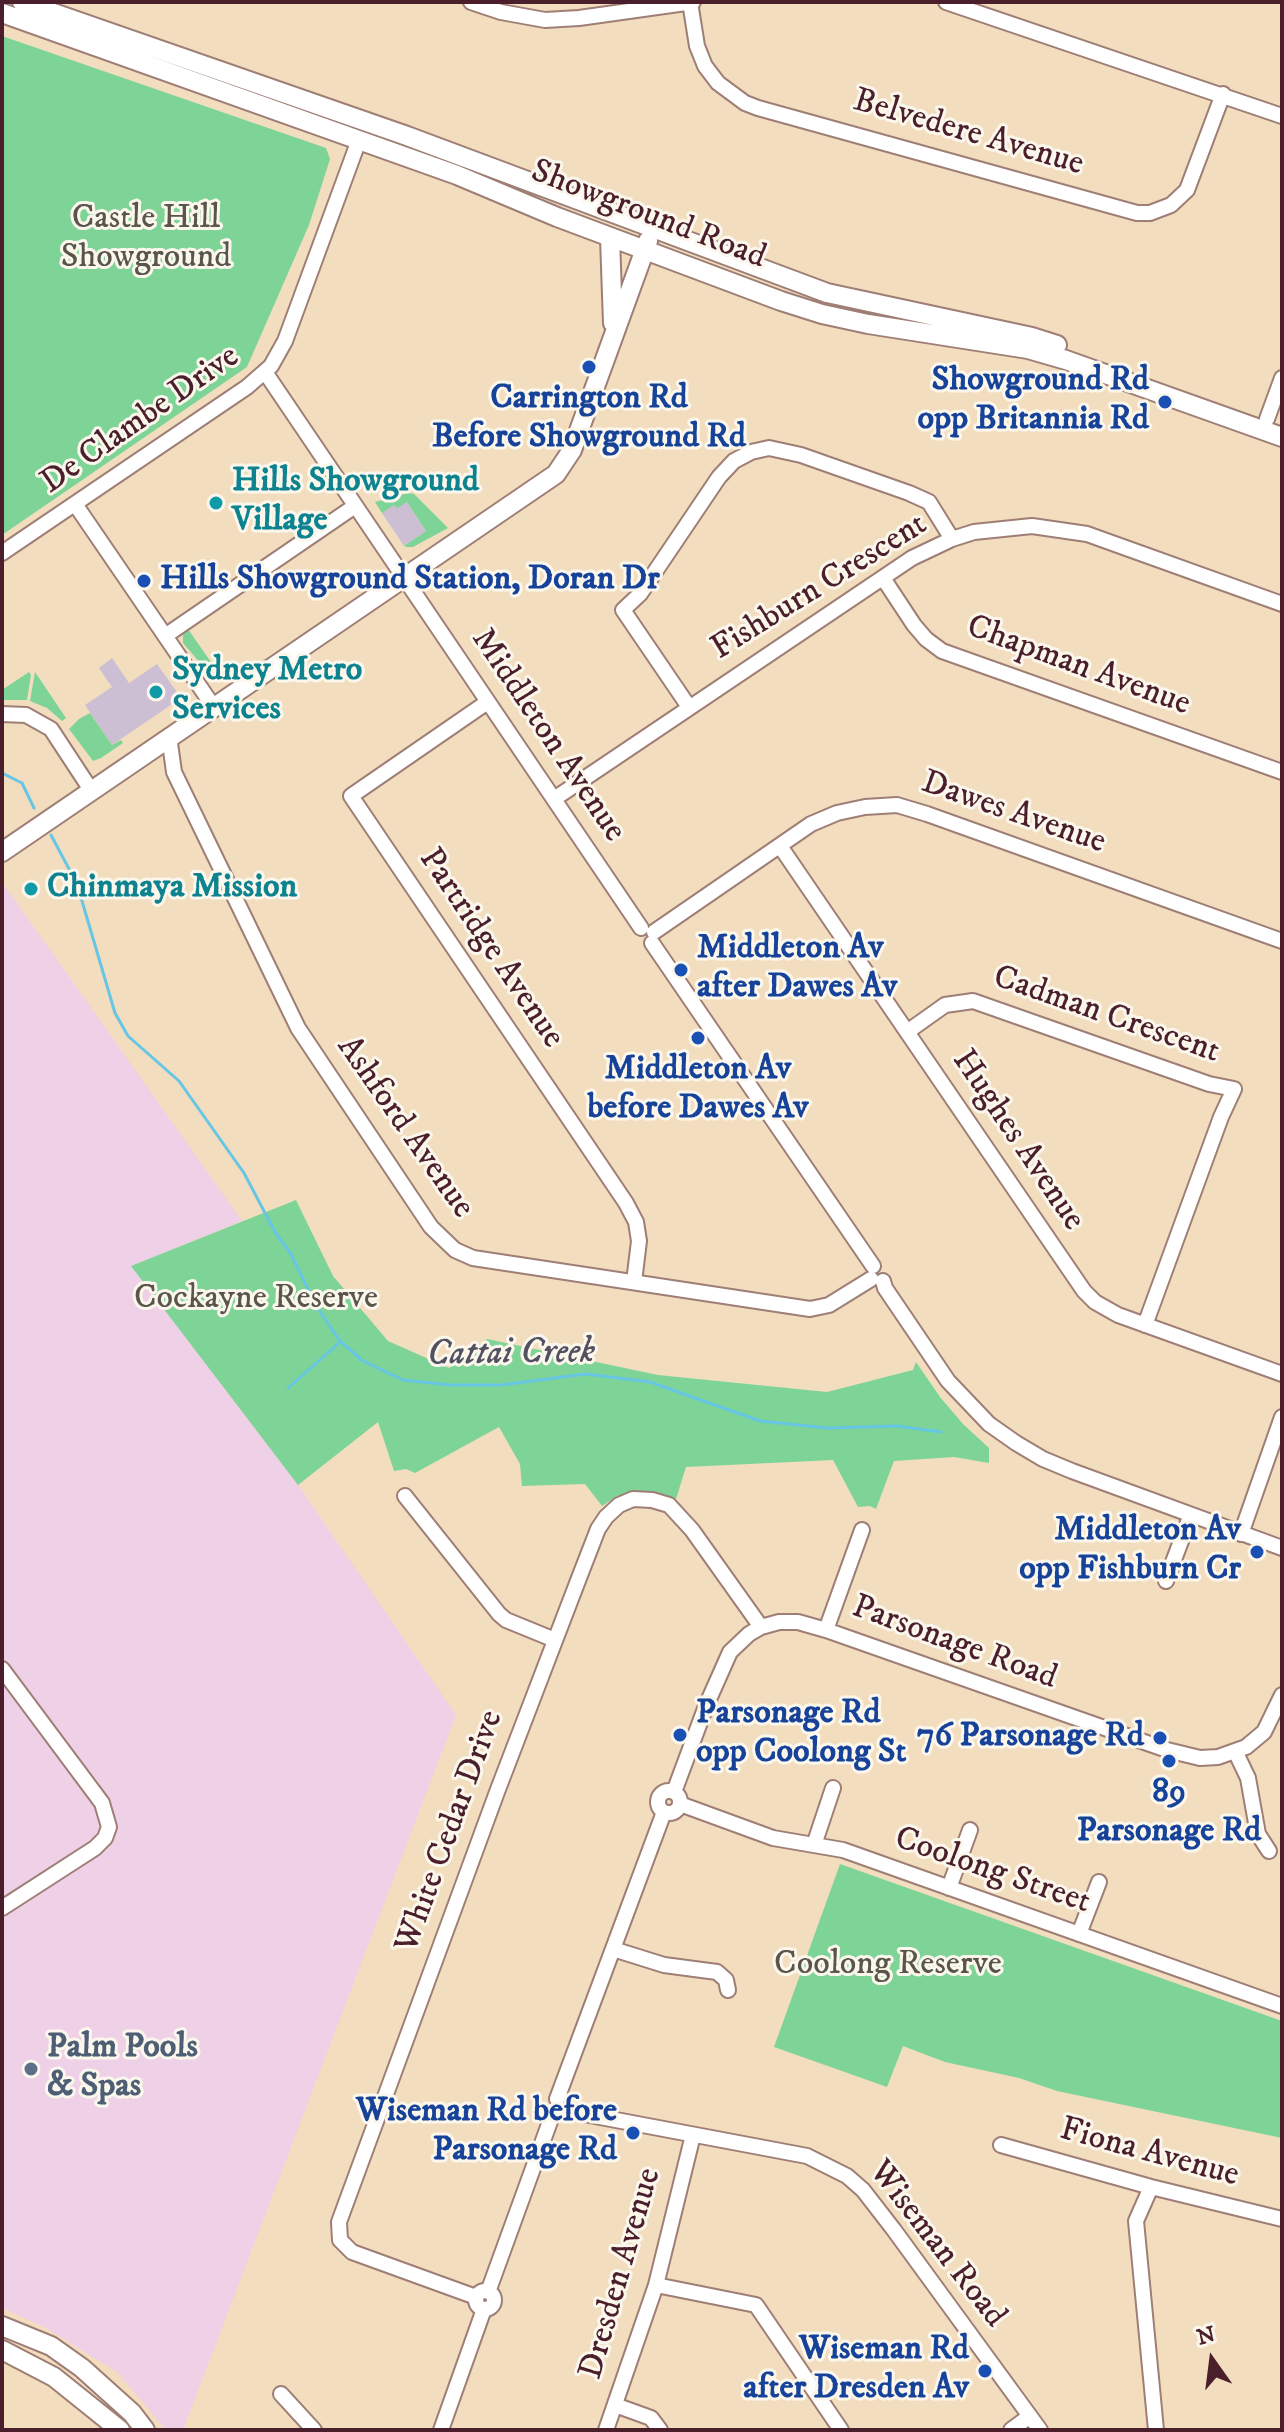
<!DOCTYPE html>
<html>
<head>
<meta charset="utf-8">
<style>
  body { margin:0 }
  #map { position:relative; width:1284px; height:2432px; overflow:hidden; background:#f2ddbf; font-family:"IM FELL DW Pica",serif }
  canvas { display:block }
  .frame { position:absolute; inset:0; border:4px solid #4a1f2b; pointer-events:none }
  .north { position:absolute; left:1172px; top:2320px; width:80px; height:80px; -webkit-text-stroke:6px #fbf7ec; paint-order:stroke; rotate:346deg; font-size:22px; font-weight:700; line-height:32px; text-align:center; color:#4a1f2b }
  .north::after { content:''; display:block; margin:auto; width:28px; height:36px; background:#4a1f2b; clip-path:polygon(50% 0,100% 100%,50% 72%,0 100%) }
</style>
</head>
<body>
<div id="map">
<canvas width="1284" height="2432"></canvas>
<div class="frame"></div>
<div class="north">N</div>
</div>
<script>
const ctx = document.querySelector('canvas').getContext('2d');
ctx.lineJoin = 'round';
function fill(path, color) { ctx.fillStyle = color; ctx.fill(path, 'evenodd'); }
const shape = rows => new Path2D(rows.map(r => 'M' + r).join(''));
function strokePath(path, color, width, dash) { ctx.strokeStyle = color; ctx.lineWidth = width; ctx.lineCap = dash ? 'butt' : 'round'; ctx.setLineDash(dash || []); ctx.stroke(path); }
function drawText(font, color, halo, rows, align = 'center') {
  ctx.font = font + ' "IM FELL DW Pica",serif'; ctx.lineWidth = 6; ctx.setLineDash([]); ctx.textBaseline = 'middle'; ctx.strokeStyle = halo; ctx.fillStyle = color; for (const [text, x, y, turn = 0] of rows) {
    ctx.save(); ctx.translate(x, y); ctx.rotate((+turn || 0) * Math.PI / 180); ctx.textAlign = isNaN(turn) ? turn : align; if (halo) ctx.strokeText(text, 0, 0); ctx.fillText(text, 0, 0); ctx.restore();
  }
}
const built = shape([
  [2,882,242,1221,132,1266,298,1485,456,1715,183,2430,166,2430,117,2372,46,2328,2,2308]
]);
const industrial = shape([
  [407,502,426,531,404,546,382,513,395,504],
  [112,658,129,683,157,664,181,698,112,745,85,705,112,687,99,668]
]);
const green = shape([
  [2,36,326,148,330,159,309,225,247,367,2,535],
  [408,493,414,494,448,528,413,547,407,547,404,546,426,531,407,502,397,508,394,505,382,513,375,502],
  [188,629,215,668,208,672,183,643,183,635],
  [29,672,31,675,27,700,2,700,2,690],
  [35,672,66,718,62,721,47,708,30,701],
  [90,713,112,745,121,740,123,743,101,758,93,761,69,729,79,719],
  [296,1200,333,1276,388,1341,449,1368,487,1339,658,1375,827,1392,913,1370,916,1362,940,1397,963,1424,989,1448,989,1463,954,1457,894,1461,876,1509,870,1506,858,1507,833,1460,686,1467,676,1499,656,1492,635,1492,617,1496,602,1506,585,1484,522,1486,520,1464,499,1427,415,1473,406,1469,394,1471,378,1422,298,1485,131,1266],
  [840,1864,1282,2021,1282,2138,1057,2091,1019,2078,945,2062,903,2046,887,2087,774,2047]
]);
const stream = shape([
  [2,773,22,783,34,808],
  [51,835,77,884,115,1013,128,1036,179,1081,244,1173,275,1232,291,1254,316,1306,340,1341,363,1361,403,1380,450,1385,501,1385,586,1374,650,1382,760,1421,827,1428,897,1426,941,1432],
  [288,1388,339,1343]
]);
const minor = shape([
  [471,2,501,12,545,20,579,18,693,2],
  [690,2,697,46,705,66,718,83,745,103,758,108,1137,213,1150,213,1171,205,1187,190,1223,94],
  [946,2,1282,116],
  [265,372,641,928],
  [1267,419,1282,378],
  [75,504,213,706],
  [2,553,247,387,271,366,285,341,359,140],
  [883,578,914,625,926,639,942,651,1282,772],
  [165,636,355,506],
  [486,703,351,796,626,1203,636,1222,639,1241,634,1282],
  [689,707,623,610,640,594,719,477,734,461,751,452,769,448,801,455,909,493,929,502,952,539],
  [2,714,26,715,51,729,91,790],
  [169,736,174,772,298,1028,431,1227,455,1250,473,1258,810,1309,829,1305,871,1279],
  [554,799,912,558,952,539,974,532,1032,526,1087,534,1282,604],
  [780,846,1084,1291,1095,1302,1118,1315,1282,1374],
  [654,932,811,824,837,813,865,807,897,805,927,814,1282,941],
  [652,943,873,1266],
  [907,1032,945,1005,973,1001,1209,1084,1234,1089,1221,1117,1145,1325],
  [883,1281,885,1288,948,1381,989,1424,1016,1443,1043,1459,1072,1471,1282,1548],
  [405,1496,499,1614,506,1620,555,1640],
  [1241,1534,1282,1417],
  [1166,1581,1190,1517],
  [826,1630,862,1530],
  [2,1669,102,1803,109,1827,105,1838,95,1848,2,1908],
  [1236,1753,1248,1778,1258,1834,1269,1851],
  '658 1802a11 11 0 1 1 22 0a11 11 0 1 1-22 0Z',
  [674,1792,706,1706,730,1652,749,1634,761,1627,779,1622,798,1622,826,1630,1167,1750,1200,1758,1218,1757,1246,1747,1264,1732,1282,1695],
  [680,1804,773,1838,843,1850,1282,2006],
  [814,1845,833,1788],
  [949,1888,970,1830],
  [1079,1934,1099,1882],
  [613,1949,664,1965,717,1972,726,1980,728,1990],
  [557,2099,664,1812],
  [563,2110,807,2156,847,2176,863,2190,894,2230,1040,2430],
  [1001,2145,1151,2187,1282,2219],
  [1151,2187,1136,2221,1156,2430],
  [656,2285,756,2305,841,2430],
  '476 2300a9 9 0 1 1 18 0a9 9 0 1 1-18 0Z',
  [488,2292,552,2116],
  [476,2297,352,2252,340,2240,339,2222,497,1792,579,1578,598,1529,606,1517,619,1505,633,1499,652,1500,669,1505,692,1530,761,1627],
  [281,2394,314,2430],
  [615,2405,651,2418,660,2430],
  [441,2430,484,2309],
  [606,2430,656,2285,693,2135],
  [1011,2430,1030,2416]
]);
const major = shape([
  [22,2,407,136,827,293,1032,337,1057,345],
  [2,13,457,175,557,217,781,301,822,314,868,324,1028,349,1066,360,1282,437],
  [610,238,613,323],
  [2,852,556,474,572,450,648,241],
  [2,2326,51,2346,82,2368,132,2413,145,2430],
  [2,2350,54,2377,120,2430]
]);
const markers = [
  [589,367,8,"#1a4fb4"],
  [1165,402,8,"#1a4fb4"],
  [216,503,8,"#0f9aa8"],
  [144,581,8,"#1a4fb4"],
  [156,692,8,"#0f9aa8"],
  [31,889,8,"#0f9aa8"],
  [681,970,8,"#1a4fb4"],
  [698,1038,8,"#1a4fb4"],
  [1257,1552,8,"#1a4fb4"],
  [680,1735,8,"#1a4fb4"],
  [1160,1738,8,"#1a4fb4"],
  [1169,1761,8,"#1a4fb4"],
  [31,2069,8,"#5c6f8a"],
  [633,2133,8,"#1a4fb4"],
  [985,2371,8,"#1a4fb4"]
];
const streetNames = [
  ["Belvedere Avenue",968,134,16],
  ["Showground Road",648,216,21],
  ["De Clambe Drive",141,421,-35],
  ["Fishburn Crescent",820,588,-32],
  ["Chapman Avenue",1078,667,20],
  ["Middleton Avenue",547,736,56],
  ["Dawes Avenue",1013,814,19],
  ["Partridge Avenue",490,949,56],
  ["Cadman Crescent",1106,1016,19],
  ["Ashford Avenue",404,1128,55],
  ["Hughes Avenue",1017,1141,56],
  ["Parsonage Road",954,1644,20],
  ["White Cedar Drive",451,1832,-70],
  ["Coolong Street",992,1872,19],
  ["Fiona Avenue",1149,2154,15],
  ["Wiseman Road",936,2245,52],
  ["Dresden Avenue",622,2274,-74]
];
const parkNames = [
  ["Castle Hill",146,220],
  ["Showground",146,259],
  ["Cockayne Reserve",256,1300],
  ["Coolong Reserve",888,1966]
];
const transitNames = [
  ["Showground Rd",1149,382],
  ["opp Britannia Rd",1149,421],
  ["Carrington Rd",589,400,"center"],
  ["Before Showground Rd",589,439,"center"],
  ["Hills Showground Station, Doran Dr",160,581,"left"],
  ["Middleton Av",697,950,"left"],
  ["after Dawes Av",697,989,"left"],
  ["Middleton Av",698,1071,"center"],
  ["before Dawes Av",698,1110,"center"],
  ["Middleton Av",1241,1532],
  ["opp Fishburn Cr",1241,1571],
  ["Parsonage Rd",696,1715,"left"],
  ["opp Coolong St",696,1754,"left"],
  ["76 Parsonage Rd",1144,1738],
  ["89",1169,1794,"center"],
  ["Parsonage Rd",1169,1833,"center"],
  ["Wiseman Rd before",617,2113],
  ["Parsonage Rd",617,2152],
  ["Wiseman Rd",969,2351],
  ["after Dresden Av",969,2390]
];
const cultureNames = [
  ["Hills Showground",232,483],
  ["Village",232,522],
  ["Sydney Metro",172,672],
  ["Services",172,711],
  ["Chinmaya Mission",47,889]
];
const serviceNames = [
  ["Palm Pools",47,2049],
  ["& Spas",47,2088]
];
const waterNames = [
  ["Cattai Creek",511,1355,-1]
];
fill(built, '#eed0e7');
fill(industrial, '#ccbed3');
fill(green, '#7ed497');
strokePath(stream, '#66c6e4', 3);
strokePath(minor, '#9e7e75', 18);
strokePath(major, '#9e7e75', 22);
strokePath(minor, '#fff', 14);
strokePath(major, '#fff', 18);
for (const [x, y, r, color] of markers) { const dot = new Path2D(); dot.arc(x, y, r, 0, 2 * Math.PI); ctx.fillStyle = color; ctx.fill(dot); strokePath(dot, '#fbf7ec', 3); }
drawText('34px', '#4a1f2b', '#fbf7ec', streetNames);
drawText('34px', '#5a554b', '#fbf7ec', parkNames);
drawText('bold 34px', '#164399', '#fbf7ec', transitNames, 'right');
drawText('bold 34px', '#0d838f', '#fbf7ec', cultureNames, 'left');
drawText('bold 34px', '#4e5e75', '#fbf7ec', serviceNames, 'left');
drawText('italic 36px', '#525162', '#fbf7ec', waterNames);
</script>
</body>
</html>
